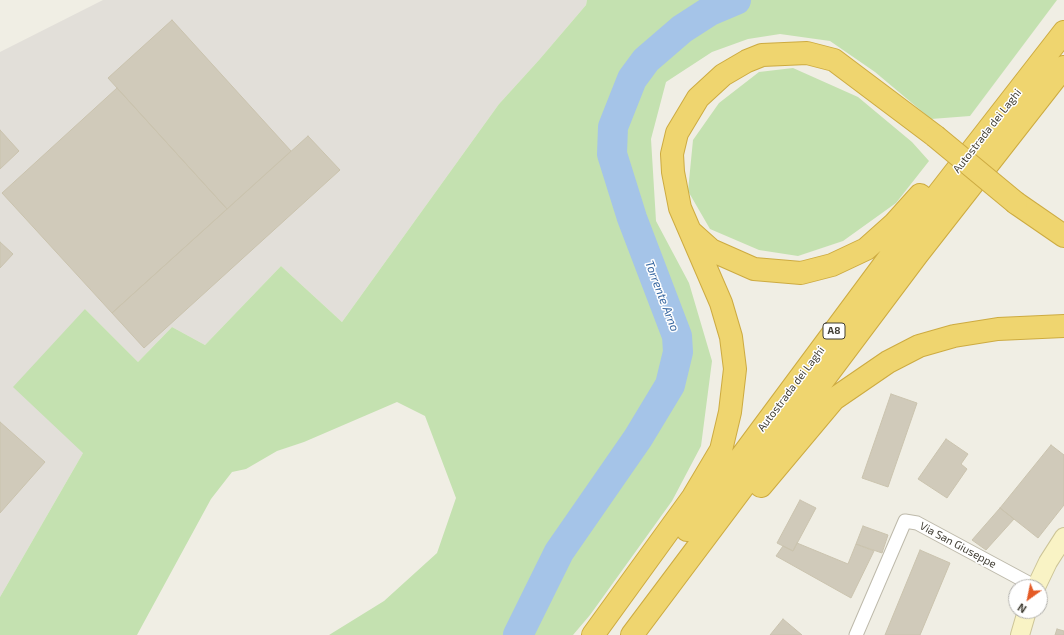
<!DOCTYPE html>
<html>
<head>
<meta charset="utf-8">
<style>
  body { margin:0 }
  #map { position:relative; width:1064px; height:635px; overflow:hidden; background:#f0eee4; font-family:"Exo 2",sans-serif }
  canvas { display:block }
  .north { position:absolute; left:1008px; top:579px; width:40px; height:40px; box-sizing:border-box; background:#fff; border:1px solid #b3b2ae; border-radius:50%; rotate:213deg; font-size:11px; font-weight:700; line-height:16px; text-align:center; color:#413e34 }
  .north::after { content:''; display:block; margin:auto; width:14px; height:18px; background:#e45b26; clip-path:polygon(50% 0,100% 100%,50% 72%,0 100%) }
</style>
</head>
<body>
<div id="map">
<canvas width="1064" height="635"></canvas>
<div class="north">N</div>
</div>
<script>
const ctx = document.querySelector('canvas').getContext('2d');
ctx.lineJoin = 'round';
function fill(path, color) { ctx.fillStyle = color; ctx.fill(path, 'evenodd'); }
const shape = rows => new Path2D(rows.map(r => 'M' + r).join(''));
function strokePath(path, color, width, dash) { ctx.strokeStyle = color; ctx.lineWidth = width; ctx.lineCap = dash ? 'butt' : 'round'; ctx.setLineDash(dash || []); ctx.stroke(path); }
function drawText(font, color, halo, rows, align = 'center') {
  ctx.font = font + ' "Exo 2",sans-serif'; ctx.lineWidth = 3; ctx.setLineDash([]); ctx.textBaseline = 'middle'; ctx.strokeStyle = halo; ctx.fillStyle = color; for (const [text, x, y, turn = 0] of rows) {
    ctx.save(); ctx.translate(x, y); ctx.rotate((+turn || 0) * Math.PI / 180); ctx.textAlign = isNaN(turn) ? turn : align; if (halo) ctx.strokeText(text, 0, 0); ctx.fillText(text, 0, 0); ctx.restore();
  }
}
const industrial = shape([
  [103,0,587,0,586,5,539,60,499,104,342,322,281,266,205,345,172,327,138,362,85,309,83,453,0,597,0,52]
]);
const green = shape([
  [587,0,1057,0,970,116,931,119,875,72,830,41,780,34,748,39,712,52,666,82,651,139,656,221,689,283,712,361,701,446,672,501,590,615,573,635,329,635,384,601,437,553,456,498,425,416,397,402,304,442,277,451,246,469,232,472,211,499,137,635,0,635,0,597,83,453,13,387,85,309,138,362,172,327,205,345,281,266,342,322,499,104,539,60,586,5],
  [793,68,858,97,912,142,929,161,896,203,843,241,798,256,759,250,710,229,688,191,693,140,719,103,759,72]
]);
const river = shape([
  [518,635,559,552,638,438,670,385,678,352,677,336,632,218,612,154,613,127,632,79,646,60,682,29,710,11,736,0]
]);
const building = shape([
  [172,20,291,151,227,209,108,78,172,20],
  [117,88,227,209,112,313,2,193,117,88],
  [0,130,19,151,0,169,0,130],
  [308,136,340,170,144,348,112,313,308,136],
  [0,242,13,254,0,268,0,242],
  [891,394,917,403,888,487,862,478,891,394],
  [0,422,45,462,0,513,0,422],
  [946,439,968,454,961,464,967,469,947,498,918,479,946,439],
  [1051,445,1064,455,1064,505,1038,538,1000,508,1051,445],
  [800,500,816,508,793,551,777,543,800,500],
  [1000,508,1014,519,986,550,972,540,1000,508],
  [863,526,888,535,882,553,856,544,863,526],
  [797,543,848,564,856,544,874,551,851,598,776,556,783,546,793,551,797,543],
  [920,550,950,563,920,635,885,635,920,550],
  [783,619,802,635,770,635,783,619],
  [1057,629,1064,631,1064,635,1055,635,1057,629]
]);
const street = shape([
  [856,635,905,521,917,523,1036,587]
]);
const secondary = shape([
  [1036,587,1048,562,1064,537],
  [1020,635,1027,611]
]);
const highway = shape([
  [1016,203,1064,236],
  [692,233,711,250,754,269,801,273,832,265,866,249,894,224,920,195],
  [761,486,834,399,888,362,919,346,954,336,998,329,1064,326],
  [687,530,900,243,1064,32],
  [593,635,693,497,721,450,730,412,735,369,731,337,721,303,680,208,673,172,672,154,677,133,698,98,723,75,747,61,762,55,807,53,834,60,935,136],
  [632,635,917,255,1064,67]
]);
const highwayBridge = shape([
  [935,136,1016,203]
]);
const shields = [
  [834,331,22]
];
const shieldNames = [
  ["A8",834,331]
];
const streetNames = [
  ["Autostrada dei Laghi",987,131,-52],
  ["Autostrada dei Laghi",791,389,-53],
  ["Via San Giuseppe",958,545,28]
];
const waterNames = [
  ["Torrente Arno",662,296,69]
];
fill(industrial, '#e2dfd9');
fill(green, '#c4e1b0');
strokePath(river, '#a5c4e8', 30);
fill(building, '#d0caba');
strokePath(building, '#cac3ae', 1);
strokePath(street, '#bdb9aa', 15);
strokePath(secondary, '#ccc497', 20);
strokePath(highway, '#cdab41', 24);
strokePath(street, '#fff', 13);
strokePath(secondary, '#f9f3c5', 18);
strokePath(highway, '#efd56f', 22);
strokePath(highwayBridge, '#cdab41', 24, []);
strokePath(highwayBridge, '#efd56f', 22);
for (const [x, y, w] of shields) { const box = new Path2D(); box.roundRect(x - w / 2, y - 8, w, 16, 3); ctx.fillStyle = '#fff'; ctx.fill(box); strokePath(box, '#413e34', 1); }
drawText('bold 10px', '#413e34', null, shieldNames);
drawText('11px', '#413e34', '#fff', streetNames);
drawText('italic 12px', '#3968a1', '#fff', waterNames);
</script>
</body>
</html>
